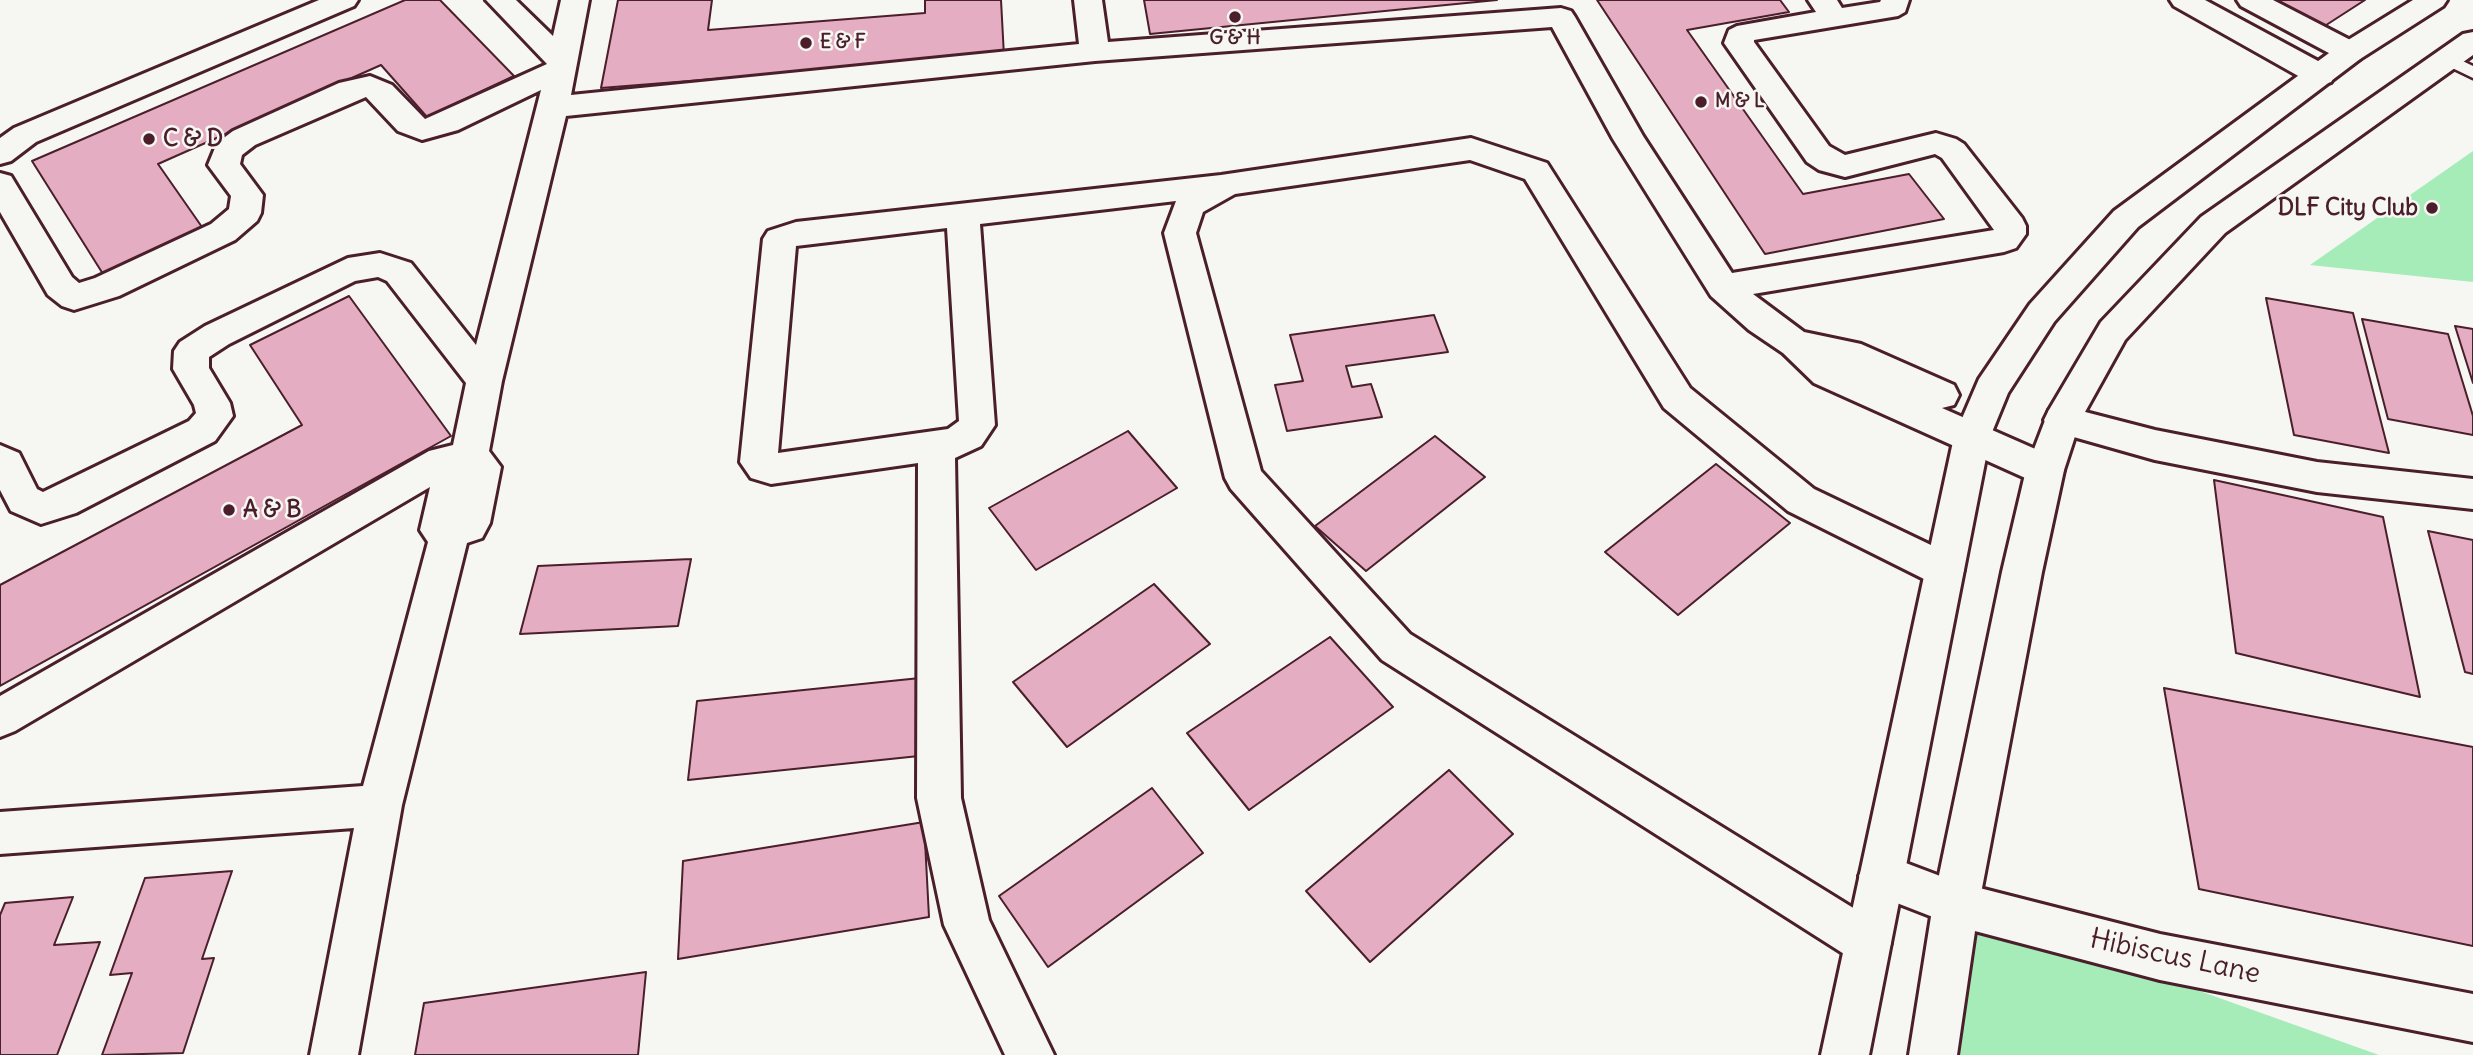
<!DOCTYPE html>
<html>
<head>
<meta charset="utf-8">
<style>
  body { margin:0 }
  canvas { display:block; background:#f6f6f2 }
</style>
</head>
<body>
<canvas width="2473" height="1055"></canvas>
<script>
const ctx = document.querySelector('canvas').getContext('2d');
ctx.lineJoin = 'round';
function fill(path, color) { ctx.fillStyle = color; ctx.fill(path, 'evenodd'); }
const shape = rows => new Path2D(rows.map(r => 'M' + r).join(''));
function strokePath(path, color, width, dash) { ctx.strokeStyle = color; ctx.lineWidth = width; ctx.lineCap = dash ? 'butt' : 'round'; ctx.setLineDash(dash || []); ctx.stroke(path); }
function drawText(font, color, halo, rows, align = 'center') {
  ctx.font = font + ' Delius,sans-serif'; ctx.lineWidth = 5; ctx.setLineDash([]); ctx.textBaseline = 'middle'; ctx.strokeStyle = halo; ctx.fillStyle = color; for (const [text, x, y, turn = 0] of rows) {
    ctx.save(); ctx.translate(x, y); ctx.rotate((+turn || 0) * Math.PI / 180); ctx.textAlign = isNaN(turn) ? turn : align; if (halo) ctx.strokeText(text, 0, 0); ctx.fillText(text, 0, 0); ctx.restore();
  }
}
const green = shape([
  [2473,151,2473,282,2310,265],
  [1956,904,2379,1055,1949,1055]
]);
const building = shape([
  [405,0,440,0,514,76,427,117,381,65,158,164,202,227,103,274,32,161,405,0],
  [618,0,712,0,708,30,925,13,925,0,1001,0,1004,56,601,88,618,0],
  [1144,0,1497,0,1150,34,1144,0],
  [1597,0,1780,0,1789,12,1687,30,1803,194,1909,174,1944,219,1765,254,1597,0],
  [2267,0,2365,0,2320,29,2267,0],
  [349,296,451,436,0,686,0,585,302,425,250,345,349,296],
  [2266,298,2353,313,2389,453,2294,435,2266,298],
  [1434,315,1448,352,1346,366,1352,387,1371,384,1382,417,1287,431,1275,385,1303,381,1290,335,1434,315],
  [2362,319,2448,334,2473,416,2473,435,2388,419,2362,319],
  [2455,326,2473,329,2473,383,2455,326],
  [1128,431,1177,488,1036,570,989,508,1128,431],
  [1435,436,1485,477,1366,571,1315,526,1435,436],
  [1716,464,1790,523,1678,615,1605,552,1716,464],
  [2214,480,2383,517,2420,697,2236,653,2214,480],
  [2428,531,2473,540,2473,674,2465,672,2428,531],
  [691,559,678,626,520,634,538,566,691,559],
  [1154,584,1210,644,1067,747,1013,682,1154,584],
  [1330,637,1393,707,1249,810,1187,733,1330,637],
  [920,678,919,756,688,780,697,701,920,678],
  [2164,688,2473,747,2473,946,2199,889,2164,688],
  [1449,770,1513,834,1370,962,1306,891,1449,770],
  [1152,788,1203,853,1048,967,999,896,1152,788],
  [924,822,929,917,678,959,683,861,924,822],
  [232,871,202,959,214,958,183,1053,102,1055,132,973,110,975,145,878,232,871],
  [73,897,54,945,100,942,57,1055,0,1055,0,915,5,903,73,897],
  [646,972,638,1055,415,1055,424,1003,646,972]
]);
const lane = shape([
  [2448,54,2473,66,2473,78,2442,63,2440,59,2442,55,2448,54]
]);
const street = shape([
  [319,0,358,0,354,6,36,142,11,161,0,164,0,138,14,128,319,0],
  [486,0,516,0,553,36,561,0,589,0,571,95,1079,44,1074,0,1102,0,1108,42,1561,8,1571,11,1575,17,1643,136,1732,273,1994,230,1942,158,1935,154,1845,177,1819,170,1807,162,1724,43,1729,30,1737,26,1816,12,1808,0,1837,0,1842,8,1880,2,1881,0,1909,0,1905,12,1898,16,1754,40,1754,42,1829,146,1845,155,1936,133,1956,139,1964,144,2022,218,2026,226,2026,234,2016,248,2004,252,1753,294,1804,332,1861,344,1954,385,1959,395,1954,405,1942,408,2058,459,2064,470,2058,481,2045,485,2032,481,1814,383,1783,353,1749,330,1711,296,1613,139,1552,27,1095,61,566,116,502,381,489,451,501,467,490,523,482,538,467,543,402,805,358,1055,310,1055,354,828,0,854,0,812,363,786,428,542,420,530,430,487,15,731,0,737,0,696,429,451,453,445,466,383,387,281,378,277,355,281,229,344,209,357,209,368,230,403,233,416,215,441,76,513,41,524,11,511,0,490,0,445,19,453,37,489,43,492,189,421,196,413,194,405,173,369,174,351,180,342,205,326,348,258,380,253,411,263,476,345,541,90,458,130,422,140,398,131,366,97,255,145,242,155,240,164,263,195,261,213,257,221,235,240,119,296,74,310,62,306,48,295,0,212,0,173,11,176,72,277,79,283,95,278,211,224,229,209,231,196,208,165,217,143,233,131,339,83,370,76,392,85,425,119,547,64,486,0],
  [2170,0,2205,0,2331,68,2335,75,2331,82,2320,85,2309,82,2174,6,2170,0],
  [2237,0,2273,0,2360,45,2365,52,2360,59,2350,61,2340,59,2241,6,2237,0],
  [1471,138,1547,163,1690,388,1814,489,1958,558,1964,570,1958,582,1944,587,1930,582,1788,511,1664,408,1525,179,1470,160,1235,194,1203,212,1196,233,1261,471,1410,634,1884,927,1891,943,1884,959,1868,966,1852,959,1382,660,1231,489,1225,478,1164,233,1176,201,980,224,995,425,981,446,955,458,961,798,989,920,1054,1055,1005,1055,944,925,917,798,918,463,771,484,751,478,740,462,763,239,768,231,796,222,1221,175,1471,138],
  [947,228,959,421,948,429,778,453,796,246,947,228],
  [2062,406,2155,430,2317,462,2473,479,2473,509,2317,492,2155,460,2049,430,2044,420,2049,410,2062,406],
  [1882,854,1956,882,2160,934,2473,994,2473,1042,2160,980,1956,926,1866,891,1859,876,1866,861,1882,854]
]);
const secondary = shape([
  [2413,0,2447,0,2443,6,2360,59,2138,227,2054,322,2008,393,1990,437,1869,1055,1821,1055,1954,437,1979,379,2030,304,2114,211,2340,45,2413,0],
  [2473,32,2473,55,2225,233,2125,340,2080,421,2064,470,2042,572,1979,904,1957,1055,1909,1055,1933,904,2002,572,2026,470,2049,410,2101,322,2201,217,2463,34,2473,32]
]);
const markers = [
  [1235,17,7,"#4a1f2b"],
  [806,43,7,"#4a1f2b"],
  [1701,102,7,"#4a1f2b"],
  [149,139,7,"#4a1f2b"],
  [2432,208,7,"#4a1f2b"],
  [229,510,7,"#4a1f2b"]
];
const farPoinames = [
  ["G & H",1235,39,"center"],
  ["E & F",820,43],
  ["M & L",1715,102]
];
const poiNames = [
  ["C & D",163,139],
  ["DLF City Club",2418,208,"right"],
  ["A & B",243,510]
];
const nearStreetnames = [
  ["Hibiscus Lane",2175,957,12]
];
fill(green, '#a6ecb9');
fill(building, '#e5adc1');
strokePath(building, '#4a1f2b', 2);
strokePath(lane, '#4a1f2b', 5);
strokePath(street, '#4a1f2b', 6);
strokePath(secondary, '#4a1f2b', 6);
fill(lane, '#f6f6f2');
fill(street, '#f6f6f2');
fill(secondary, '#f6f6f2');
for (const [x, y, r, color] of markers) { const dot = new Path2D(); dot.arc(x, y, r, 0, 2 * Math.PI); ctx.fillStyle = color; ctx.fill(dot); strokePath(dot, '#f6f6f2', 2.5); }
drawText('bold 19px', '#4a1f2b', '#f6f6f2', farPoinames, 'left');
drawText('bold 23px', '#4a1f2b', '#f6f6f2', poiNames, 'left');
drawText('28px', '#4a1f2b', '#f6f6f2', nearStreetnames);
</script>
</body>
</html>
